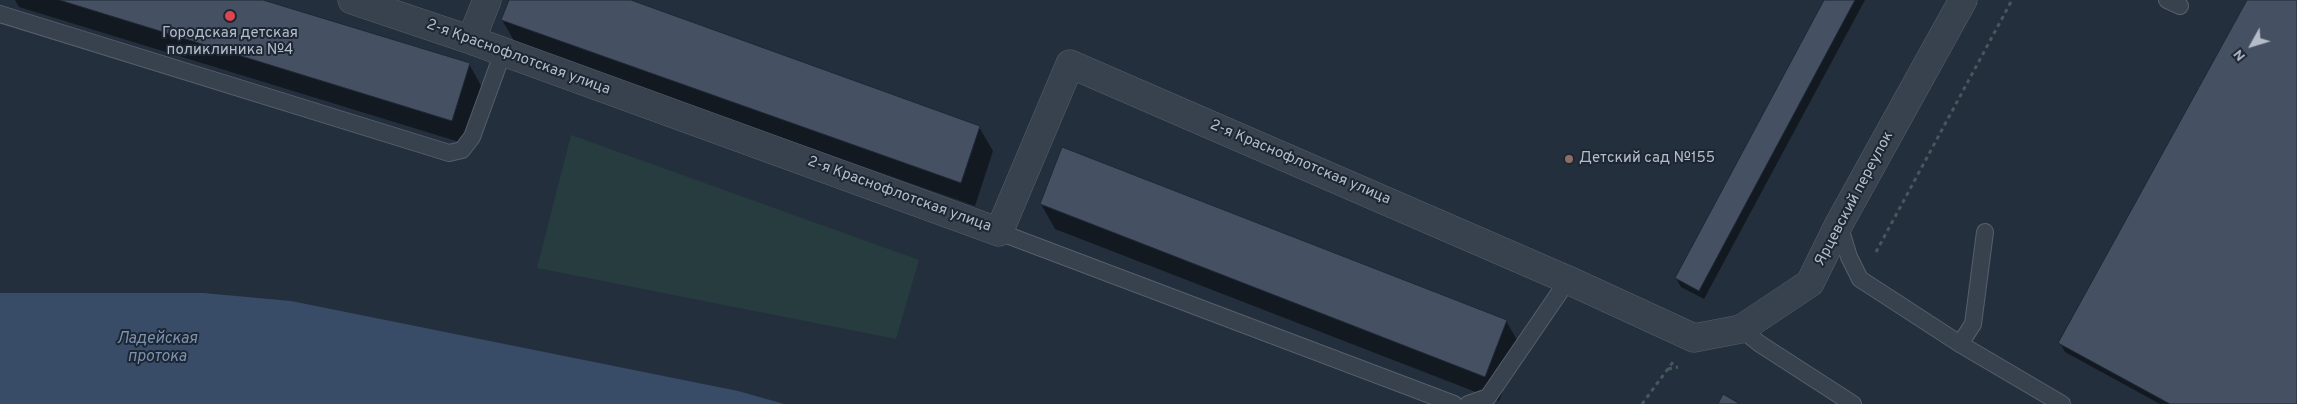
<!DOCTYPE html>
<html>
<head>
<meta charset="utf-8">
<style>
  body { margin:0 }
  #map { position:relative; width:2297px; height:404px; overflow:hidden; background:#242f3e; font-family:Overpass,sans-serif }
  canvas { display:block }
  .north { position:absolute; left:2227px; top:20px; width:50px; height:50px; -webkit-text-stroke:4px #1d2633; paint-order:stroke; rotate:231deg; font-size:14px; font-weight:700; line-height:20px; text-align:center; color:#b4bcc9 }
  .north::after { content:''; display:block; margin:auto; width:18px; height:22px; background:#b4bcc9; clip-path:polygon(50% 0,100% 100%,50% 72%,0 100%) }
</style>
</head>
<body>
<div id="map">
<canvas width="2297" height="404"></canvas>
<div class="north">N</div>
</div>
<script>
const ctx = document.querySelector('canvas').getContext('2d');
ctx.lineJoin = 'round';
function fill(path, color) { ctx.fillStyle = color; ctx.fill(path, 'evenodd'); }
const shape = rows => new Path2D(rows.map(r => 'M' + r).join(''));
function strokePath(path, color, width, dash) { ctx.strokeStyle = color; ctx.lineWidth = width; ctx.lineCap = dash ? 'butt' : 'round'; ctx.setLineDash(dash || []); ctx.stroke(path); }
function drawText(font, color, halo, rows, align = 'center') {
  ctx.font = font + ' Overpass,sans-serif'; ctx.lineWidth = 4; ctx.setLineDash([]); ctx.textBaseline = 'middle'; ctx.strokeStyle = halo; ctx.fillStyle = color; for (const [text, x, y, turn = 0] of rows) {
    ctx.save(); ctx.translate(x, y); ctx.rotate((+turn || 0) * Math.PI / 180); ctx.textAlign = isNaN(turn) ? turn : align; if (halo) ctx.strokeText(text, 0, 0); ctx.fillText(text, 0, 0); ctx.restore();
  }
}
const green = shape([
  [571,135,919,260,896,339,537,268]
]);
const water = shape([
  [0,293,203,293,291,301,738,391,784,404,0,404]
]);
const shadow = shape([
  [15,0,259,0,469,64,483,89,466,144,19,7],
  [510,0,627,0,979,127,993,151,975,206,516,44,502,20],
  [1825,0,1865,0,1704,299,1681,287,1676,278],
  [2249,0,2297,0,2297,404,2160,404,2065,352,2060,343],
  [1041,204,1506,321,1520,345,1499,401,1055,229]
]);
const building = shape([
  [59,0,263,0,470,63,452,121,59,0],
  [509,0,631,0,980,126,961,183,501,20,509,0],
  [1824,0,1855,0,1699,291,1675,278,1824,0],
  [2247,0,2297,0,2297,404,2170,404,2058,343,2247,0],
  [1062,147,1507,320,1485,377,1040,204,1062,147],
  [1723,394,1740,404,1718,404,1723,394]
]);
const path = shape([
  [1876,252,2012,0],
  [1668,369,1678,367],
  [1642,404,1673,362]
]);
const service = shape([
  [2167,0,2180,6],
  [0,14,449,153,462,150,472,137,503,52,496,50],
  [1839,224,1849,257,1860,279,1960,344,2062,404],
  [999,232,1454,404],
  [1741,329,1760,344,1853,404],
  [1960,344,1973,324,1985,232],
  [1468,404,1488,397,1568,280]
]);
const minor = shape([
  [352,0,471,40,999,232,1070,64,1568,280,1694,338,1741,329,1810,283,1839,224,1963,0],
  [471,40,487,0]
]);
const markers = [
  [230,16,6,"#e0444e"],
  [1569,159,5,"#8d6e63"]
];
const poiNames = [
  ["Городская детская",230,34],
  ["поликлиника №4",230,51],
  ["Детский сад №155",1579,159,"left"]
];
const streetNames = [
  ["2-я Краснофлотская улица",518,58,20],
  ["2-я Краснофлотская улица",1300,163,23],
  ["2-я Краснофлотская улица",899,195,20],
  ["Ярцевский переулок",1855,199,-62]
];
const waterNames = [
  ["Ладейская",157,340],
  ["протока",157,358]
];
fill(green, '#263c3f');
fill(water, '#394c67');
fill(shadow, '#0007');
fill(building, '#455162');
strokePath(building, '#1f2835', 1);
strokePath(service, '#565f6c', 18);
strokePath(minor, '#565f6c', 29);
strokePath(path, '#44595c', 3, [4, 4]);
strokePath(service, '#38414e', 16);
strokePath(minor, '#38414e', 28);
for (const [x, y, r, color] of markers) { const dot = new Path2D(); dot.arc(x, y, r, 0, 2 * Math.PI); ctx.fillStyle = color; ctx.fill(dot); strokePath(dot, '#1d2633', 2); }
drawText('15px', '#b4bcc9', '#1d2633', poiNames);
drawText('15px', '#b4bcc9', '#1d2633', streetNames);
drawText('italic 16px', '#7c92b1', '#1d2633', waterNames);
</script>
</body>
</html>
